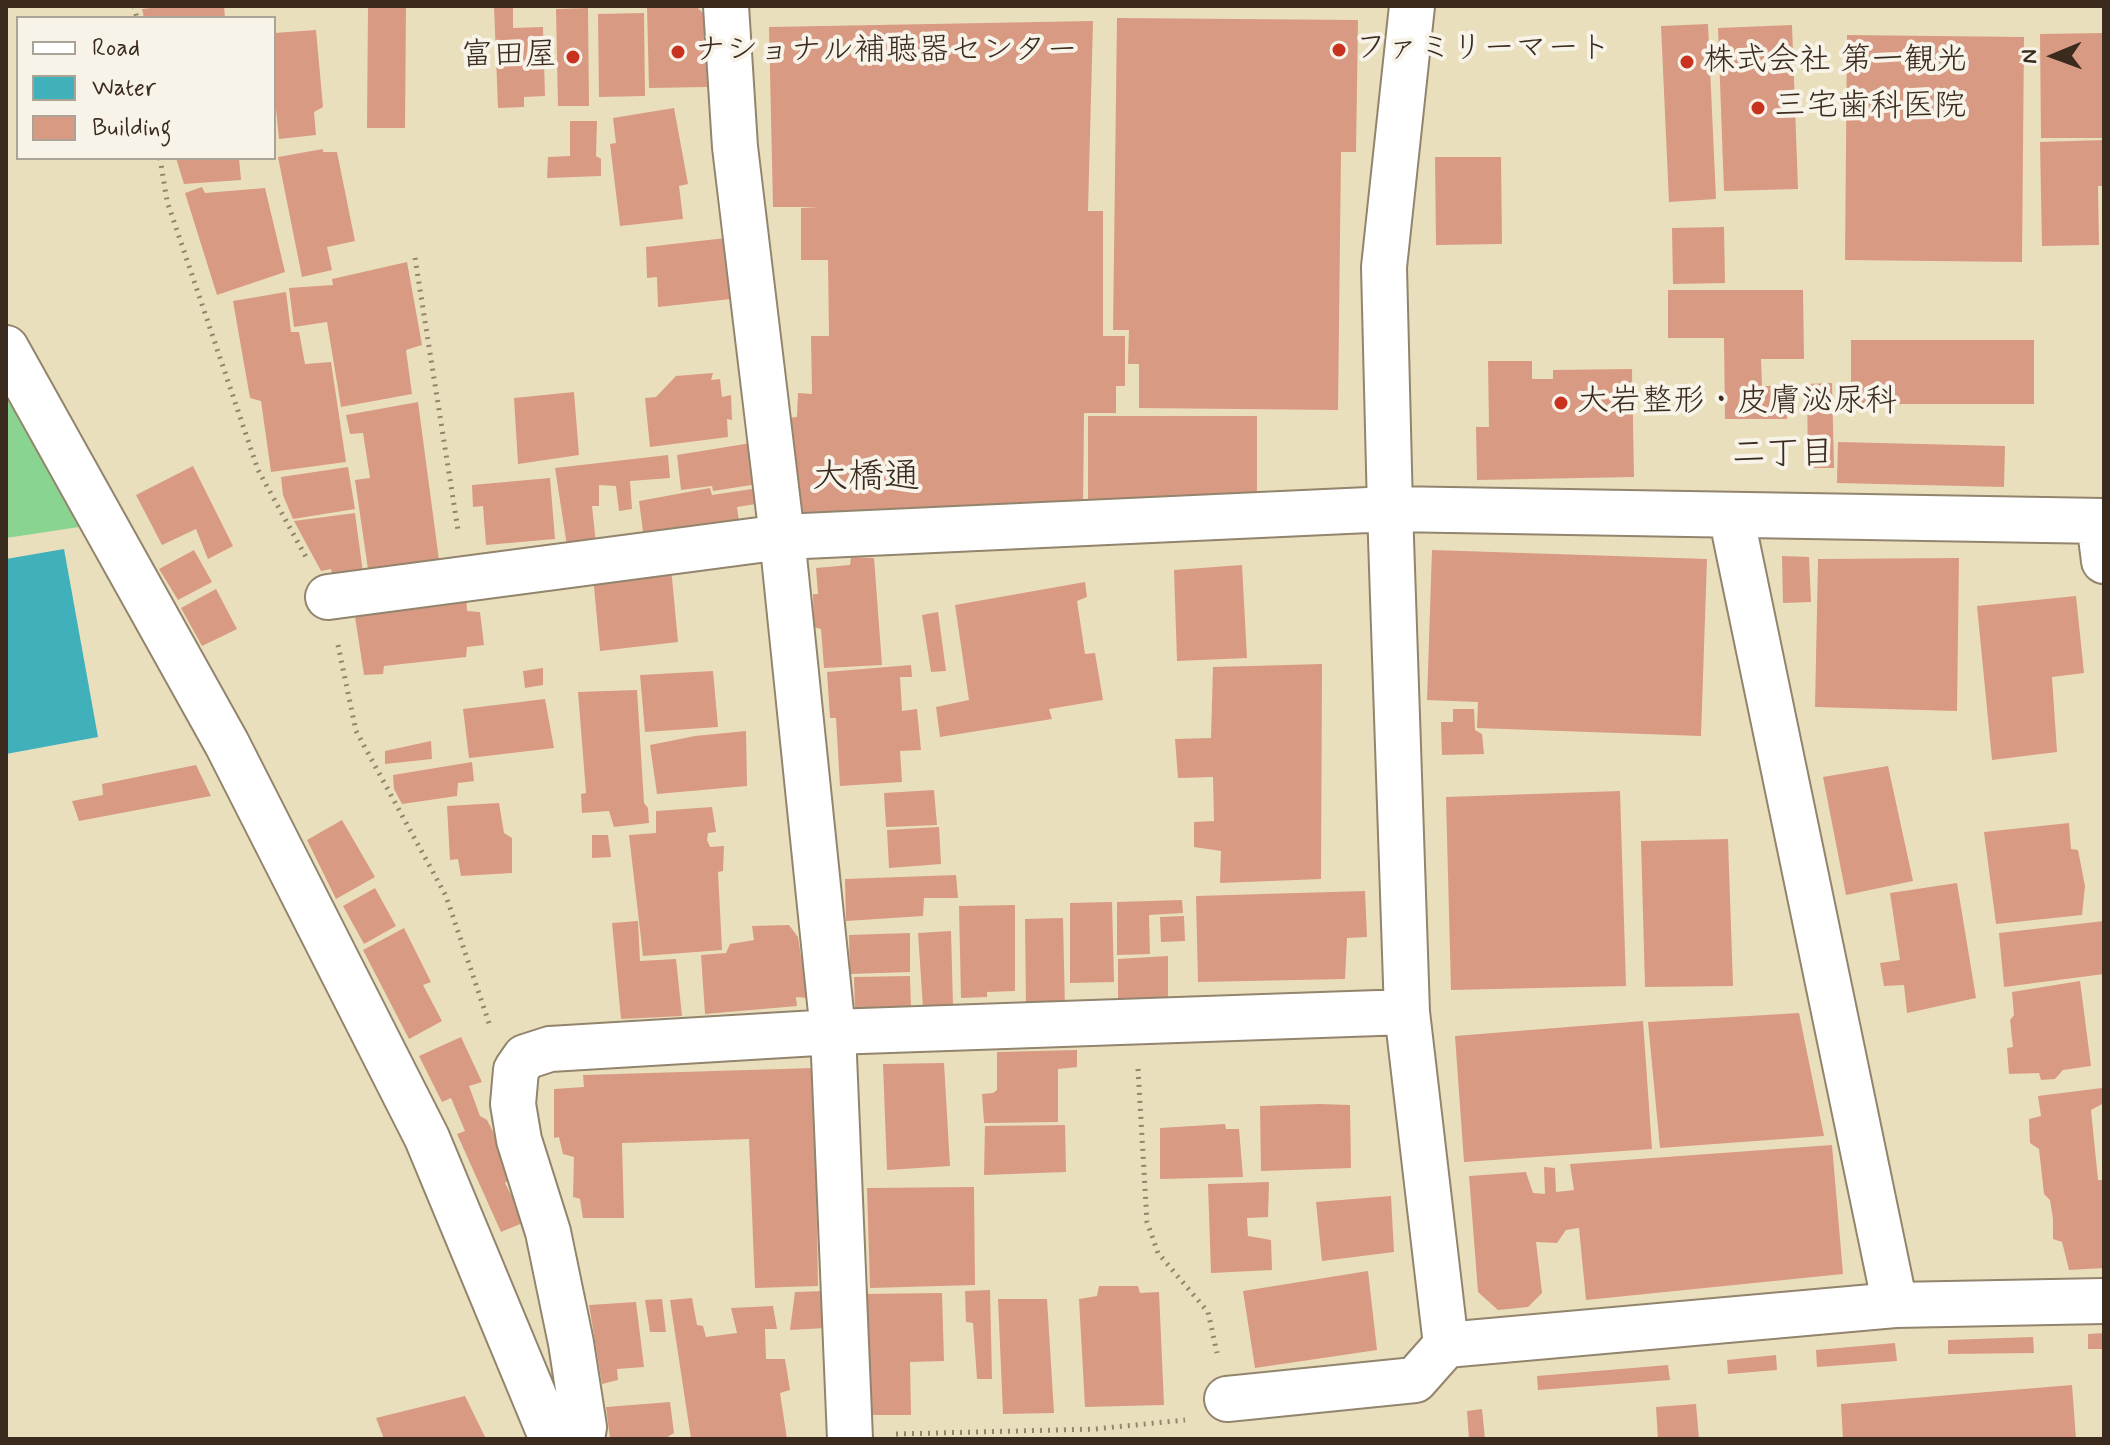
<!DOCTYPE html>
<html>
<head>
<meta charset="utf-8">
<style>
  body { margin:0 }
  #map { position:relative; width:2110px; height:1445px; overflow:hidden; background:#eadfbc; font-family:Mynerve,sans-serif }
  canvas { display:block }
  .frame { position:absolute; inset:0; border:8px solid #3b2a1e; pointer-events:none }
  .legend { position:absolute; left:16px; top:16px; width:260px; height:144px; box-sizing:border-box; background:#f7f3e8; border:2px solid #aca397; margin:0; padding:10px 14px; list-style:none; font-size:24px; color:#3b2a1e }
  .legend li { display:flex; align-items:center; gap:16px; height:40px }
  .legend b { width:40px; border:2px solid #aca397 }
  .north { position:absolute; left:2014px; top:16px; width:80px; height:80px; -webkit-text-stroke:6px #f7f3e8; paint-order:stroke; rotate:269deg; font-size:22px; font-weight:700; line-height:32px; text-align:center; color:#3b2a1e }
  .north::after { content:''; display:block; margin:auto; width:28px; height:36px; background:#3b2a1e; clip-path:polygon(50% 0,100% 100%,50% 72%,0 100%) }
</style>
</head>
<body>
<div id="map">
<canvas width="2110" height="1445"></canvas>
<div class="frame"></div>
<ul class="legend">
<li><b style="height:10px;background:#fff"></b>Road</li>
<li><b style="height:22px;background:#40b0bb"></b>Water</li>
<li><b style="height:22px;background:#d99a83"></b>Building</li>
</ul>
<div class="north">N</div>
</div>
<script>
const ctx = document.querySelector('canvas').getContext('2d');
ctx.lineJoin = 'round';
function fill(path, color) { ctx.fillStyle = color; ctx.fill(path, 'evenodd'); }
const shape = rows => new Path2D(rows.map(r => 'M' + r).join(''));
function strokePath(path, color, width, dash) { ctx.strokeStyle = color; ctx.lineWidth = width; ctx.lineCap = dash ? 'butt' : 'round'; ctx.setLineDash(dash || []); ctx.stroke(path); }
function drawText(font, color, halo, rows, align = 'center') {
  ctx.font = font + ' Mynerve,"Klee One",sans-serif'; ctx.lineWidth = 8; ctx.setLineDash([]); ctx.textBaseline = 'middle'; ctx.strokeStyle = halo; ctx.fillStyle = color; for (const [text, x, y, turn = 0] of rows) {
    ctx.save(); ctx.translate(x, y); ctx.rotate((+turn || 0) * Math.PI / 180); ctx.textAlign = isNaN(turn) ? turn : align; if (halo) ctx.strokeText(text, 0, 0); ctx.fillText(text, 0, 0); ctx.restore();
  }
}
const green = shape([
  [6,389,10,389,79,527,6,538]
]);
const water = shape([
  [64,549,98,737,6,754,6,559]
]);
const building = shape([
  [169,6,224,6,225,18,144,18,142,9],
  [368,6,406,6,405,128,367,128],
  [494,6,513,6,513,28,543,27,545,96,524,97,524,107,498,108],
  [647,6,696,6,706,16,707,87,649,88],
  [588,8,589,106,558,106,556,9],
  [644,13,645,96,599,97,598,14],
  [1117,18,1358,20,1356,152,1341,152,1338,410,1139,408,1139,364,1128,364,1129,330,1113,330],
  [1093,21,1088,211,1103,211,1103,336,1125,336,1125,386,1116,386,1116,413,1084,413,1083,515,800,525,783,418,797,417,798,393,812,394,811,336,829,336,828,260,801,260,801,208,819,207,773,207,769,27],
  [1708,24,1716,199,1669,202,1661,26],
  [1792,25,1798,189,1724,191,1718,28],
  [316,30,323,107,314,112,316,135,279,139,274,88,274,33],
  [2104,33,2104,138,2041,138,2040,34],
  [1847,35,2024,37,2022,262,1845,260],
  [674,108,688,184,679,186,683,219,620,226,610,144,616,143,613,118],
  [570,121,597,121,596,156,601,159,601,176,547,178,548,157,570,156],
  [2104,140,2104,186,2098,186,2099,245,2042,246,2040,142],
  [323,149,323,152,337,152,355,241,327,247,332,270,302,277,278,157],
  [1435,157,1501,157,1502,244,1436,245],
  [176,158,239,158,241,180,184,184],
  [202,187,205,193,265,188,285,272,217,295,185,193],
  [1724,227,1725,283,1673,284,1672,228],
  [726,238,731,299,658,307,657,277,647,278,646,247],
  [407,262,422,345,406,350,412,394,341,407,327,322,294,327,289,288,333,285,332,279],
  [1668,290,1803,290,1804,359,1761,359,1762,386,1787,386,1787,419,1725,419,1724,338,1668,338],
  [286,292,291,332,299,332,305,364,331,362,346,462,271,472,261,401,250,398,233,301],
  [1851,340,2034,340,2034,404,1851,404],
  [1488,361,1532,361,1532,379,1553,379,1553,370,1632,369,1634,477,1477,480,1476,427,1489,427],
  [713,373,711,380,720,379,722,397,731,395,732,420,727,419,728,437,650,447,645,398,656,397,676,376],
  [1832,383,1834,468,1808,468,1807,384],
  [574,392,579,455,518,464,514,398],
  [418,402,439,560,368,569,355,480,370,478,363,433,350,434,346,415],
  [1088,416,1257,416,1257,507,1088,508],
  [1838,442,2005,446,2004,487,1837,483],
  [751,443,758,484,713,491,712,486,681,490,677,455],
  [668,455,670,478,630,481,632,509,619,511,616,486,599,485,599,506,592,506,596,544,567,546,555,468],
  [193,466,233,546,208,559,196,529,162,545,136,495],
  [348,467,355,509,293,519,283,495,281,477],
  [550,478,555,539,486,545,483,506,473,507,472,485],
  [710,488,712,495,759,488,762,503,737,507,740,528,644,539,639,501],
  [355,513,363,573,333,578,331,569,321,571,294,521],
  [194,550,212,582,178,600,159,569],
  [1432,550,1707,559,1701,736,1477,728,1478,702,1427,700],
  [1782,556,1809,557,1811,602,1783,603],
  [851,557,874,558,882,665,824,668,821,629,814,627,813,594,818,594,816,568,850,565],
  [1959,558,1957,711,1815,707,1818,559],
  [1242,565,1247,658,1177,661,1174,570],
  [671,567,678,642,600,651,593,576],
  [1085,582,1087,597,1077,601,1085,654,1095,653,1103,700,1049,709,1052,719,940,737,936,707,969,700,955,605],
  [216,589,237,629,202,646,181,608],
  [466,592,467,611,480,612,484,645,467,647,466,657,384,666,383,674,364,675,354,610],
  [2076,596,2084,673,2052,677,2057,752,1992,760,1977,606],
  [938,612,946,671,931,672,922,615],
  [1322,664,1321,879,1220,883,1221,851,1194,847,1194,822,1214,821,1213,777,1178,778,1175,739,1211,738,1213,667],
  [911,665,912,677,900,677,902,711,917,709,921,750,900,751,902,782,840,786,836,718,830,718,827,672],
  [543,668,543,685,525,688,523,671],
  [713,671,718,727,645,732,640,675],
  [637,690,644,803,648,808,649,823,614,827,609,811,582,813,581,794,586,793,578,692],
  [545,699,554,748,469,758,463,709],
  [1453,709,1474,709,1475,730,1482,734,1484,754,1442,755,1441,722,1453,722],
  [746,731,747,786,657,794,650,745,695,736],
  [431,741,432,759,385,764,385,751],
  [472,762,474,781,458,783,457,796,402,804,394,789,393,775],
  [196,765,211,796,79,821,72,801,103,795,102,784],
  [1888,766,1913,881,1846,895,1823,777],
  [934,790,937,825,886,827,884,793],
  [1620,791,1626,986,1451,990,1446,797],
  [499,803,504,833,512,838,512,873,461,876,458,859,450,860,447,806],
  [712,807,716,832,708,833,707,840,710,847,724,846,723,871,718,872,722,950,643,956,629,835,656,833,656,811],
  [342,820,375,877,336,899,307,840],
  [2069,823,2071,849,2078,850,2085,886,2082,915,1996,924,1984,832],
  [939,827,941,864,889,868,887,830],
  [592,835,608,835,611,857,592,858],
  [1728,839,1733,986,1645,987,1641,841],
  [956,875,958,898,924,898,923,916,846,921,845,879],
  [1957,883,1976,998,1907,1013,1904,985,1884,986,1880,963,1900,960,1890,893],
  [375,888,396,926,364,944,343,906],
  [1365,891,1367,937,1347,938,1345,979,1198,982,1196,896],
  [1182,900,1183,913,1149,915,1150,954,1117,955,1117,902],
  [1112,902,1114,982,1070,983,1070,903],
  [1015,905,1015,991,987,992,987,997,961,998,959,906],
  [1184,916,1185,941,1161,942,1160,917],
  [1063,918,1065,1009,1026,1009,1025,919],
  [638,921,640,961,676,959,682,1016,621,1019,612,923],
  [2104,921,2104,974,2004,987,1999,933],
  [789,925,798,937,801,957,807,961,808,998,796,997,797,1006,705,1014,701,955,726,953,730,944,754,940,752,926],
  [404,928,431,982,423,985,442,1021,409,1039,363,950],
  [951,931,953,1006,923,1008,918,933],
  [910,933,910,972,850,974,849,935],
  [1168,956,1168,1003,1118,1004,1118,959],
  [910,976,911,1011,855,1013,854,977],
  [2080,981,2091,1066,2063,1070,2055,1079,2041,1080,2039,1073,2009,1074,2007,1048,2013,1047,2010,1020,2014,1015,2012,992],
  [1799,1013,1824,1136,1660,1148,1648,1022],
  [1643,1021,1652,1149,1464,1162,1455,1036],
  [461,1037,482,1082,469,1086,480,1116,487,1120,515,1175,505,1183,525,1222,501,1232,457,1134,465,1131,451,1098,442,1102,419,1056],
  [1077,1050,1077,1067,1058,1069,1058,1122,984,1123,982,1094,993,1093,997,1090,997,1052],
  [944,1063,950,1166,887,1170,883,1064],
  [814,1068,818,1286,755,1288,749,1139,622,1143,624,1218,583,1218,580,1199,573,1197,574,1157,563,1154,559,1137,554,1138,554,1089,584,1087,583,1075],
  [2102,1088,2104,1103,2091,1110,2098,1180,2104,1180,2104,1268,2069,1270,2062,1242,2053,1239,2053,1219,2050,1200,2044,1194,2039,1149,2030,1143,2029,1119,2041,1116,2038,1096],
  [1319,1104,1350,1105,1351,1168,1261,1171,1260,1106],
  [1225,1124,1226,1129,1239,1129,1243,1177,1160,1179,1160,1128],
  [1065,1125,1066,1172,984,1175,985,1126],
  [1832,1145,1843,1274,1586,1300,1579,1228,1566,1230,1557,1243,1536,1242,1542,1293,1528,1307,1498,1310,1478,1292,1469,1176,1526,1172,1533,1193,1545,1194,1544,1167,1555,1168,1556,1192,1574,1190,1570,1164],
  [1269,1182,1268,1217,1247,1218,1248,1236,1271,1240,1272,1270,1211,1273,1208,1184],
  [974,1187,975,1285,870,1288,867,1188],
  [1391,1196,1394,1252,1322,1261,1316,1202],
  [1368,1271,1377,1350,1255,1368,1243,1291],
  [1099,1286,1138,1286,1140,1293,1159,1292,1164,1405,1085,1407,1079,1299,1097,1296],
  [990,1290,992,1379,977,1379,973,1323,966,1322,965,1291],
  [824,1291,825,1328,790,1330,795,1292],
  [942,1293,944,1361,910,1362,911,1415,865,1415,862,1294],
  [692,1298,697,1325,703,1326,706,1337,737,1333,731,1308,773,1306,777,1329,765,1329,766,1359,785,1359,790,1390,780,1393,787,1439,691,1439,670,1300],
  [662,1299,666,1332,650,1332,645,1300],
  [998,1299,1047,1299,1054,1413,1003,1414],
  [636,1302,644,1367,617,1369,618,1380,602,1384,589,1305],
  [2104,1333,2104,1349,2088,1349,2088,1334],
  [2033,1337,2034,1353,1948,1354,1948,1340],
  [1895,1343,1897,1361,1817,1367,1816,1350],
  [1776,1355,1777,1370,1728,1374,1727,1360],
  [1668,1365,1670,1380,1538,1390,1537,1376],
  [2072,1385,2076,1439,1843,1439,1841,1404],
  [465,1396,486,1439,384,1439,376,1418],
  [670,1402,674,1433,664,1439,610,1439,606,1407],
  [1696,1404,1699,1439,1658,1439,1656,1407],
  [1482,1409,1485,1439,1469,1439,1467,1411]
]);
const path = shape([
  [134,6,137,18],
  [160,158,167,201,258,470,306,557],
  [415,258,458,530],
  [338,645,356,731,446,896,490,1026],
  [1138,1069,1147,1222,1158,1253,1208,1312,1217,1353],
  [896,1434,1095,1429,1185,1420]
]);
const minor = shape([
  [726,6,735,147,782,537,833,1032,850,1439],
  [1412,6,1384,267,1390,509,1407,1012,1446,1345,1895,1305,2104,1301],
  [6,348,227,744,427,1138,552,1439],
  [1731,515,1895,1305],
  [2099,521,2104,561],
  [328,597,782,537,1390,509,2104,521],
  [1227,1399,1415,1380,1446,1345],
  [582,1439,584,1427,571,1343,548,1232,519,1140,513,1104,516,1070,525,1057,550,1049,833,1032,1407,1012]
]);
const markers = [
  [1339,50,8,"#c8321e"],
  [678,52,8,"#c8321e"],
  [573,57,8,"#c8321e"],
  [1687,62,8,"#c8321e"],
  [1758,108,8,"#c8321e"],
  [1561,403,8,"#c8321e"]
];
const poiNames = [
  ["ファミリーマート",1355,50],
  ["ナショナル補聴器センター",694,52],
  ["富田屋",557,57,"right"],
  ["株式会社 第一観光",1703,62],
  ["三宅歯科医院",1774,108],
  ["大岩整形・皮膚泌尿科",1577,403]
];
const neighbourhoodNames = [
  ["二丁目",1783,456]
];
const quarterNames = [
  ["大橋通",866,479]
];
fill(green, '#89d490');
fill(water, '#40b0bb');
fill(building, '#d99a83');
strokePath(minor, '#92846d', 48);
strokePath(path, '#92846d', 5, [2, 6]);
strokePath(minor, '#fff', 44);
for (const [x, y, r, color] of markers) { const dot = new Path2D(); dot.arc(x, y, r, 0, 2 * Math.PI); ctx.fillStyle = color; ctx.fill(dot); strokePath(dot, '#f7f3e8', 3); }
drawText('32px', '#3b2a1e', '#f7f3e8', poiNames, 'left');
drawText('34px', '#3b2a1e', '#f7f3e8', neighbourhoodNames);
drawText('36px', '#3b2a1e', '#f7f3e8', quarterNames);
</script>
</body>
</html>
